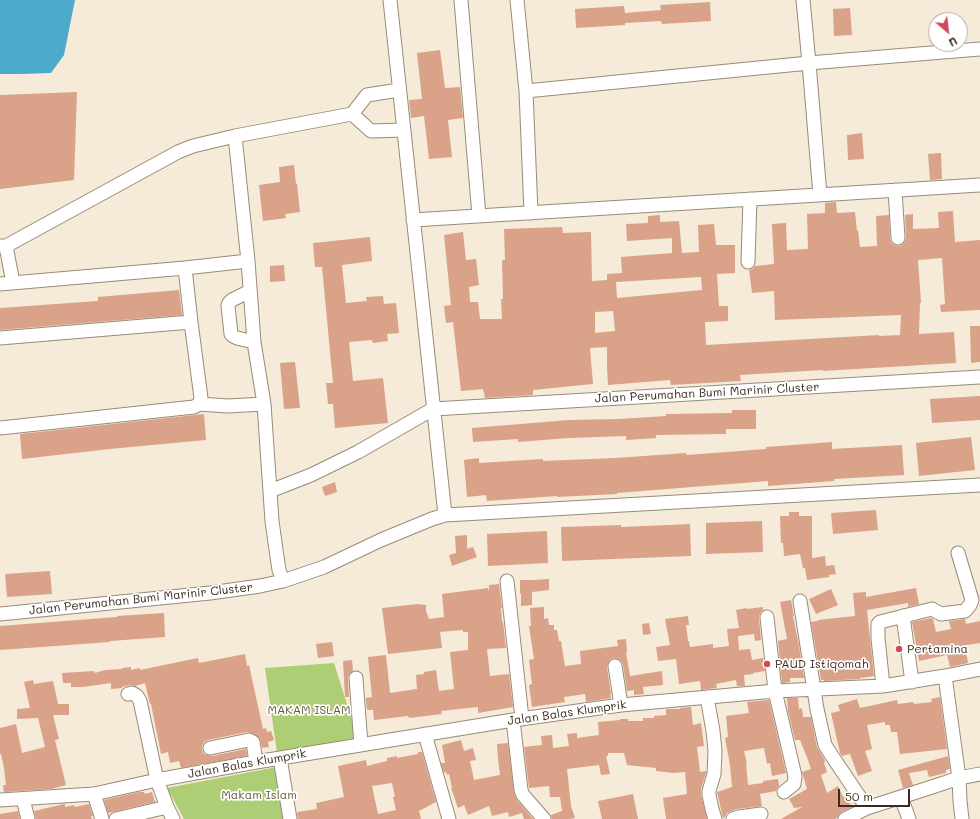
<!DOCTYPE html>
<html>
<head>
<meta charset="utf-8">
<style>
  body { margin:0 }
  #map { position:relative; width:980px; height:819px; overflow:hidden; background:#f5ebd8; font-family:Mali,sans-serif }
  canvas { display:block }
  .north { position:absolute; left:928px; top:12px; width:40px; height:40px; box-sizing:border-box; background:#fff; border:1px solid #b1aaa5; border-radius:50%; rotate:152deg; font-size:11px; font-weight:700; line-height:16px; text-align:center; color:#3b2a1e }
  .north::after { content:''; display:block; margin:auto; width:14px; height:18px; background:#d1495b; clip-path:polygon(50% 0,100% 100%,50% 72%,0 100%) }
  .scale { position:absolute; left:838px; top:789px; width:72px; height:18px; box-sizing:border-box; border:2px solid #3b2a1e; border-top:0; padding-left:5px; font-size:12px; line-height:14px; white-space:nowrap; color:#3b2a1e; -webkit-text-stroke:3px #fff; paint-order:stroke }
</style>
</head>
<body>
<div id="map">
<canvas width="980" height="819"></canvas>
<div class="north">U</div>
<div class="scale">50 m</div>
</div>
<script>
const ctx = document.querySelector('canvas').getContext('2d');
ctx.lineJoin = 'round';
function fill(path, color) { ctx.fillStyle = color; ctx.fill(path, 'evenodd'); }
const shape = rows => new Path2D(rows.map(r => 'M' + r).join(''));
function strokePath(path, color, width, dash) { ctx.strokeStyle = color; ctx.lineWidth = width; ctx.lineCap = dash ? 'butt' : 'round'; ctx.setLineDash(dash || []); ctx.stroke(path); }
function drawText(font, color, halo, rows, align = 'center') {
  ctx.font = font + ' Mali,sans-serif'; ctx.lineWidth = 3.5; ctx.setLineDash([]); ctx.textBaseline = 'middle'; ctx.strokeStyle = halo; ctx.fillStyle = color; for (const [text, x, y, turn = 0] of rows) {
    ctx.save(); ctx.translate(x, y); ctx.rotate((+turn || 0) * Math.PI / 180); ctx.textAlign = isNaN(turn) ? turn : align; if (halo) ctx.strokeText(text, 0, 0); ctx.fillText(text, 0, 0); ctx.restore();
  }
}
const green = shape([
  [334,663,358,739,277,753,265,668],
  [282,766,286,819,184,819,167,788]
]);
const water = shape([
  [0,0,75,0,64,55,51,73,18,74,0,74]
]);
const building = shape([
  [710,2,711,21,662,24,661,21,625,23,625,25,576,28,575,9,624,6,625,13,661,10,660,5],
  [850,8,852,35,834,36,833,9],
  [440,50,445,88,460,87,463,118,448,120,452,157,429,159,424,116,411,118,409,100,422,99,417,53],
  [77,92,74,180,0,189,0,95],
  [862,133,864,159,848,160,847,135],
  [941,153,942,179,930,180,928,154],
  [294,165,296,184,297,184,300,212,285,214,286,218,263,221,259,185,280,182,279,167],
  [836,202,837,213,855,212,857,231,858,230,860,247,877,246,876,216,889,215,890,238,891,242,894,245,899,246,903,244,905,242,906,238,905,215,913,214,913,229,939,228,938,212,953,211,955,242,980,240,980,310,941,312,940,305,945,304,942,258,918,260,921,303,920,303,919,334,954,332,956,363,823,371,823,370,740,375,741,381,671,385,670,380,608,385,607,366,607,347,590,348,593,384,533,390,533,395,485,398,483,389,461,391,453,322,446,323,444,306,451,305,444,235,463,232,466,260,476,259,479,285,469,287,470,302,478,302,480,319,502,319,501,299,503,299,502,260,505,260,504,229,562,227,563,233,591,232,592,281,607,280,607,274,622,273,621,257,672,253,672,238,627,241,626,224,648,223,648,216,660,215,660,222,679,221,682,253,699,252,698,225,714,224,716,245,735,245,735,273,717,274,719,306,728,306,728,321,705,322,706,345,879,335,879,336,900,335,901,315,775,320,774,291,752,293,749,270,752,269,755,266,774,264,772,224,786,223,787,250,808,249,807,214,825,213,825,203],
  [701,277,702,290,617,298,616,282],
  [613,311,615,331,595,333,595,312],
  [370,237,372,261,342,265,346,303,367,301,366,297,383,296,384,304,396,303,399,333,387,334,388,341,373,343,372,340,349,342,353,381,383,378,388,423,335,428,333,404,328,404,326,383,333,383,322,267,315,267,313,243],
  [284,265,285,281,270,282,270,266],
  [179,290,182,315,0,330,0,308,98,301,98,297],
  [970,326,980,326,980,362,971,363],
  [295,362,300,408,284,409,280,363],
  [980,396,980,420,932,423,930,399],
  [732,410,756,410,756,429,726,429,726,434,656,435,656,438,626,440,626,436,569,438,518,442,518,439,473,442,472,428,569,420,619,419,666,416,666,414,732,413],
  [204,414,206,440,110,449,22,459,20,434],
  [971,437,975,470,919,476,916,443],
  [832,442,832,449,902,445,904,475,834,479,834,481,768,486,768,481,617,493,617,494,557,497,557,496,487,501,486,495,467,497,464,460,479,458,479,463,543,459,543,461,616,458,686,453,687,455,766,449,766,447],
  [335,482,337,492,325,496,322,487],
  [876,510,878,530,833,534,831,513],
  [789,512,799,512,799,516,812,516,812,558,825,556,826,566,834,565,836,574,829,575,829,577,807,580,805,568,803,568,800,554,784,556,783,543,781,543,780,516,789,516],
  [762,521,763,552,706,554,706,523],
  [690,524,691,556,562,561,561,527,621,525,621,527],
  [547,531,548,563,488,566,487,534],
  [467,535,467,549,473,547,477,557,452,566,449,555,456,553,455,536],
  [50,571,52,594,7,597,5,574],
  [549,579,549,590,532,592,532,605,521,606,521,593,520,594,520,580,533,580],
  [499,584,502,608,501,608,502,622,503,622,506,648,487,649,490,676,509,674,513,707,478,713,478,707,441,711,442,714,434,715,409,718,408,716,374,720,373,710,367,710,366,700,366,698,372,697,368,657,386,655,390,693,417,689,416,675,424,674,424,672,436,670,439,691,454,689,450,652,468,650,468,632,463,632,463,630,440,632,442,648,388,654,382,608,417,604,426,605,426,611,429,619,444,617,442,594,488,588,489,592,489,585],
  [916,588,919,604,908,607,908,603,867,610,874,676,860,678,860,679,824,681,824,680,821,680,811,622,818,621,818,620,855,616,853,593,866,592,866,597],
  [831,589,838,605,816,614,809,599],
  [791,600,794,616,793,616,799,646,804,678,790,678,790,682,782,683,778,641,787,639,780,602],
  [544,607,544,619,548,618,549,625,554,625,554,630,557,630,559,641,561,641,565,666,581,664,580,651,618,646,617,640,626,639,627,652,626,652,630,676,662,671,663,685,643,687,644,694,634,695,634,690,627,691,623,665,621,661,618,659,613,658,610,660,608,663,607,667,611,694,610,694,611,698,586,702,585,694,564,697,565,702,532,707,529,685,532,684,529,660,534,659,529,626,531,626,530,608],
  [763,607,763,610,760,613,759,617,761,640,755,641,754,634,738,636,739,650,750,649,752,660,763,658,765,671,753,673,753,674,744,675,745,686,737,686,736,680,716,684,717,688,701,690,700,681,679,684,676,659,658,661,656,647,670,645,665,619,688,616,689,625,686,625,688,641,689,641,690,647,713,644,713,648,729,646,727,629,739,628,736,610,747,608,747,609],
  [164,613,165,637,110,641,110,642,0,650,0,626,117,617,117,616],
  [931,618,933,619,936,632,951,629,949,621,965,619,966,624,980,621,980,643,967,645,968,652,966,652,968,663,950,667,947,655,919,661,912,622],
  [649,623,651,634,643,635,642,624],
  [332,642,334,656,318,658,316,644],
  [245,654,247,666,249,665,263,729,266,728,267,732,271,731,274,740,268,742,269,747,262,748,260,738,252,733,247,732,208,740,204,742,202,746,202,750,204,754,207,755,212,756,246,749,247,756,181,768,179,761,170,763,168,752,161,754,151,704,150,704,145,683,135,686,130,685,122,687,122,688,111,689,111,683,83,687,71,687,71,683,63,683,62,673,94,671,95,673,105,670,122,669,122,668,131,667,131,670,140,668,140,670,198,658,199,663],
  [352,660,353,671,349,674,348,678,349,697,345,697,343,661],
  [33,680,34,684,53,681,58,704,69,704,69,715,53,715,59,739,55,740,66,785,51,789,4,792,3,785,6,785,4,768,1,754,0,754,0,728,16,724,22,753,45,747,38,718,17,719,17,709,30,708,24,682],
  [940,697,947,749,900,754,897,732,891,732,890,725,885,725,885,722,867,725,872,749,865,751,872,771,858,776,850,754,842,756,840,753,831,713,840,711,838,705,857,699,860,708,897,700,898,704,913,702,914,704,932,702,931,699],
  [787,698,798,698,799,709,802,708,803,717,811,717,817,747,824,759,825,762,824,763,827,772,821,775,827,793,838,786,843,797,845,796,852,807,841,812,839,814,837,818,835,819,781,819,802,807,794,808,789,799,807,789,802,772,811,769,808,760,800,740,795,740,788,711],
  [769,700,786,773,772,776,770,763,767,764,764,748,744,751,747,763,746,763,748,785,763,783,763,781,778,779,779,786,777,789,776,791,760,794,762,806,737,809,730,812,727,813,725,817,723,818,717,792,732,787,730,765,725,738,728,737,726,716,749,713,747,702],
  [691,707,693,725,701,723,704,746,697,747,700,772,706,771,706,773,701,789,701,795,707,819,666,819,663,798,687,794,685,772,673,773,656,771,656,768,627,765,624,753,608,753,608,756,606,756,610,774,601,775,599,765,567,769,571,806,575,818,570,819,552,819,551,815,562,811,560,797,550,797,549,786,529,788,524,747,542,745,541,736,552,735,553,748,569,746,567,734,577,733,577,738,599,735,598,722,620,720,620,719,628,719,628,721,643,721,643,718,654,718,654,716,666,715,666,709,680,709,680,708],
  [461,740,464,751,473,748,476,760,470,761,474,780,500,775,498,759,497,744,508,743,514,793,517,800,533,819,524,819,522,813,509,817,508,812,492,816,489,806,468,815,464,805,458,808,451,788,452,788,449,774,447,775,446,772,444,773,441,763,445,763,442,745],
  [418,752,422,752,436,802,419,811,421,819,298,819,297,812,317,809,316,803,344,797,338,766,366,760,367,766,387,761,387,758,397,756,397,758,418,754],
  [392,783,395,797,393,797,396,810,378,814,372,786],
  [948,756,950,769,946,770,946,773,929,777,927,770,909,773,913,785,903,788,898,770],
  [139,792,144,792,145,794,152,792,155,802,108,813,104,800],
  [633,794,638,819,602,819,598,801],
  [64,804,65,804,65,807,74,805,75,807,89,804,93,816,91,816,92,819,36,819,34,811],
  [18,811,20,819,0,819,0,814]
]);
const minor = shape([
  [390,0,445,515],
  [461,0,479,216],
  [517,0,526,91,809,63,980,49],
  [803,0,809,63,820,195],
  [526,91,531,213],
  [352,114,371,131,404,130],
  [235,136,248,261,254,342,264,404,272,521,276,550,279,570,283,581],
  [895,190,898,238],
  [413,220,980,185],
  [0,246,6,246,178,152,193,146,235,136,352,114,367,95,399,90],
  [6,246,13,283],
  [748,262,750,199],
  [0,284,185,268,248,261],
  [250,291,232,300,229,303,228,306,231,334,233,336,237,338,254,342],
  [0,338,191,322],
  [199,404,228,406,264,404],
  [0,428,194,407,199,404,201,398,191,322,185,268],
  [270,491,311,475,358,452,433,409,980,377],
  [507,581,520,700,522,719],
  [800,601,817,709,825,745,830,753,867,808],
  [0,614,210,593,260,586,283,581,324,567,381,540,432,519,445,515,980,485],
  [903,616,912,682],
  [767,617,775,691,795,776,794,784,784,792],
  [615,666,621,705],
  [945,676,959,778,960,801,962,819],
  [356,678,361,745],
  [883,686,878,638,878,624,880,622,932,609,941,614,965,611,970,605,972,600,958,553],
  [128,694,132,693,137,696,140,701,157,780,167,807,173,819],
  [707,697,713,731,715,751,714,774,709,791,709,795,712,809,715,819],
  [513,720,521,790,523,795,544,819],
  [425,734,449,819],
  [210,748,249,740,253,742,256,762],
  [280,758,290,819],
  [94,794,102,819],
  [901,797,909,819],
  [23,799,28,819],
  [0,800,94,794,157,780,256,762,513,720,621,705,775,691,883,686,945,676,980,669],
  [116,819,167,807],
  [733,819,739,817,761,814],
  [845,819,867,808,941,784,959,778,980,774]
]);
const markers = [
  [899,649,4,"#d1495b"],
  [767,664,4,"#d1495b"]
];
const streetNames = [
  ["Jalan Perumahan Bumi Marinir Cluster",707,393,-3],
  ["Jalan Perumahan Bumi Marinir Cluster",141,599,-6],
  ["Jalan Balas Klumprik",567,713,-8],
  ["Jalan Balas Klumprik",247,764,-10]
];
const poiNames = [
  ["Pertamina",907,649],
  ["PAUD Istiqomah",775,664]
];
const parkNames = [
  ["MAKAM ISLAM",309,710],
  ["Makam Islam",259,795]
];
fill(green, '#aece76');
fill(water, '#4ba9ca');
fill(building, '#d9a289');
strokePath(minor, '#988a7b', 15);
strokePath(minor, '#fff', 13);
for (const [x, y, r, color] of markers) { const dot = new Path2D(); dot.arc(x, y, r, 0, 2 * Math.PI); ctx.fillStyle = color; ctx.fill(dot); strokePath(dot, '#fff', 1.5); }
drawText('12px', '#3b2a1e', '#fff', streetNames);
drawText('12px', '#3b2a1e', '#fff', poiNames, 'left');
drawText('12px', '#5e5b38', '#fff', parkNames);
</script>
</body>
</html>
